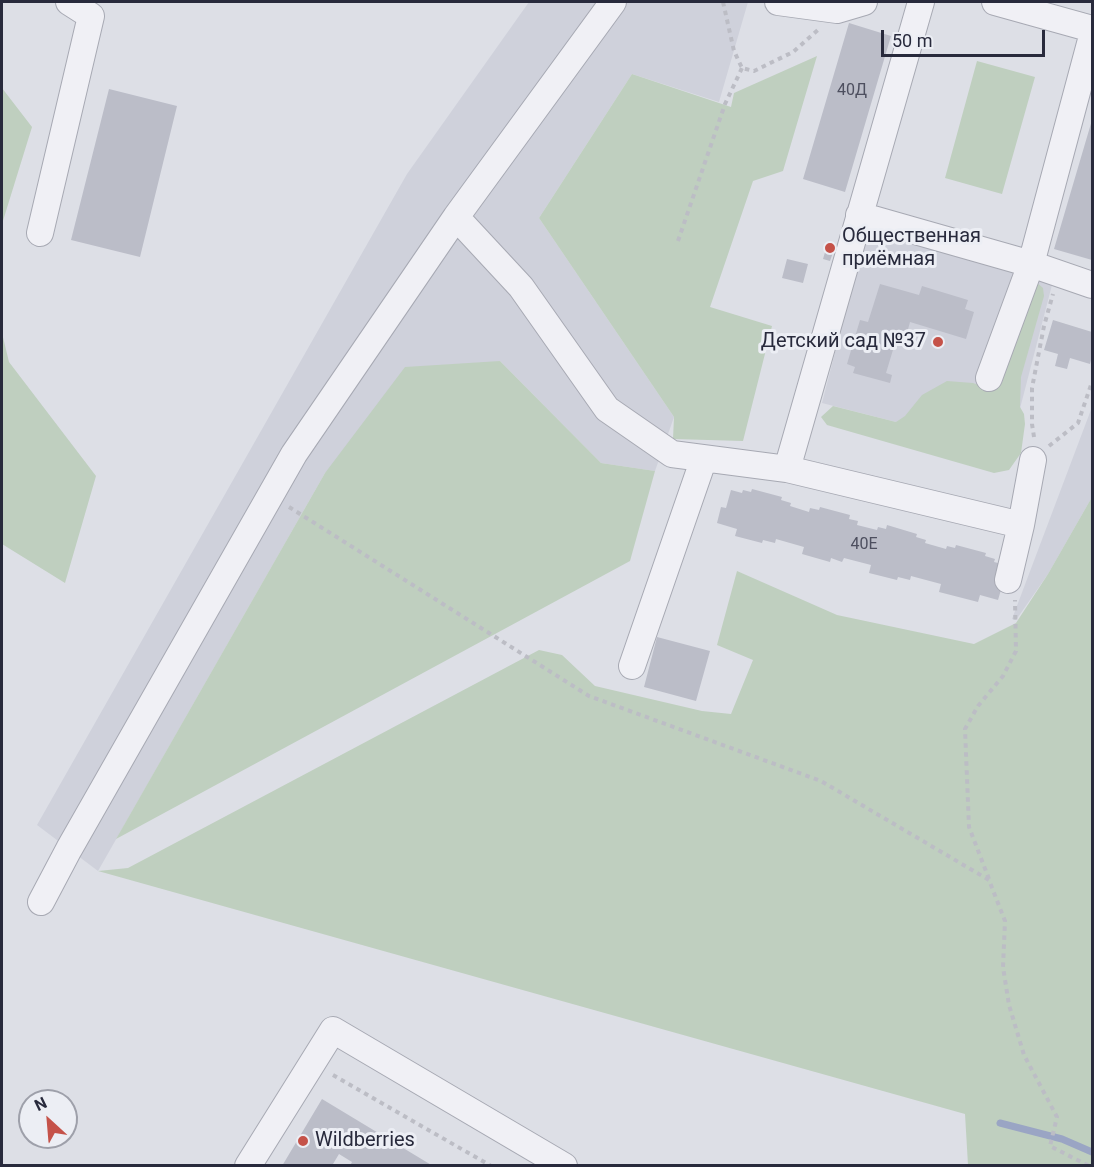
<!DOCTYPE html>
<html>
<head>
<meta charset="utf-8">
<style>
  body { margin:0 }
  #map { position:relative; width:1094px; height:1167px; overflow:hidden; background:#dddfe6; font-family:Roboto,sans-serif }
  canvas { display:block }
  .frame { position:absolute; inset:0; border:3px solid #282a3c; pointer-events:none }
  .north { position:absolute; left:18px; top:1089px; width:60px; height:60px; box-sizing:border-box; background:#eceef4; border:2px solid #9ea0aa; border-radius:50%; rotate:334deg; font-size:16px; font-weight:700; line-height:24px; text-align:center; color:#282a3c }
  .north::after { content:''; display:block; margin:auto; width:21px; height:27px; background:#c55249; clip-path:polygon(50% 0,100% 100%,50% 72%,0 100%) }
  .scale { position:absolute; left:881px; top:30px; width:164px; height:27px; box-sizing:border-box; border:3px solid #282a3c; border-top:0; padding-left:8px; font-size:18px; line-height:21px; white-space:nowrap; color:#282a3c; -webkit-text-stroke:4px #eceef4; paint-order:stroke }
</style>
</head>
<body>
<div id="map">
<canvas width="1094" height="1167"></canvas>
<div class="frame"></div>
<div class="north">N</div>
<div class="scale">50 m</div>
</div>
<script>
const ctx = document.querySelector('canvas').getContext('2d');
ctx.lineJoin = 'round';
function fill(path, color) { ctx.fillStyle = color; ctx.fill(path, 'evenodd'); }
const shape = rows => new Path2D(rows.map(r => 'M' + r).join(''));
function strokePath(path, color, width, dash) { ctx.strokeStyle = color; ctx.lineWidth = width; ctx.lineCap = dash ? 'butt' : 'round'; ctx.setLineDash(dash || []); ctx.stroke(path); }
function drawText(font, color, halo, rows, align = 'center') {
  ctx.font = font + ' Roboto,sans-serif'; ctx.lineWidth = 6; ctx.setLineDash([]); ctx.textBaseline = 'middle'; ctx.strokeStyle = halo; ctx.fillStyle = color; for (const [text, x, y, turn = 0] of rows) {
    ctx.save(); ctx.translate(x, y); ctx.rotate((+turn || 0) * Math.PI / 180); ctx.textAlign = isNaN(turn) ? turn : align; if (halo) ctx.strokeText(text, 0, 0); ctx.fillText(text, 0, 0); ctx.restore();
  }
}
const built = shape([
  [529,2,748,2,719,102,632,74,539,218,674,417,655,471,601,463,500,361,325,473,98,871,37,825,407,174],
  [866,232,1053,281,1009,451,822,403],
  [1092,407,1092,497,1048,574,1016,620,1012,619]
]);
const green = shape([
  [817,56,783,171,753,181,710,307,772,326,743,441,673,439,674,417,539,218,632,74,731,107,734,93],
  [977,61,1035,77,1002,194,945,178],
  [2,88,32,127,2,224],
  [1035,281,1043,288,1044,296,1021,377,1020,407,1024,414,1025,424,1021,453,1009,470,994,473,827,425,821,417,833,406,896,422,905,416,922,395,947,381,973,383,993,390,1002,383,1007,360],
  [2,333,9,362,96,476,65,583,2,544],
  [500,361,601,463,655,471,630,561,116,839,325,473,405,367],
  [1092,497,1092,1165,968,1165,965,1114,98,871,128,868,539,650,562,655,595,686,702,711,731,714,753,660,717,645,737,571,837,615,974,644,1016,623,1048,574]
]);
const stream = shape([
  [1000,1123,1062,1139,1092,1152]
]);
const building = shape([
  [849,23,891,36,845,192,803,179],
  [109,89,177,106,140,257,71,240],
  [1092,120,1092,260,1054,249],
  [828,242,836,244,830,261,823,259],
  [787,259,808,264,803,283,782,278],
  [880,284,919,295,922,286,968,300,965,309,974,312,966,339,910,322,907,333,899,330,886,373,892,375,890,383,853,373,855,367,847,364,860,320,868,322],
  [1053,320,1092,332,1092,356,1090,364,1070,358,1067,369,1055,366,1058,354,1044,350],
  [752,489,782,497,781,500,791,503,790,506,809,512,810,508,819,510,820,507,850,515,849,519,858,521,857,525,877,530,878,527,886,529,887,525,917,534,916,537,926,540,925,543,946,549,947,546,955,548,956,545,986,553,985,556,995,559,994,562,1002,564,1003,583,998,600,980,595,978,602,939,592,941,584,911,576,910,580,898,577,897,580,869,573,871,565,844,558,842,562,831,558,830,562,802,554,804,547,776,539,775,543,763,540,762,543,735,536,737,529,717,523,721,507,726,508,731,490,742,493,743,490,751,492],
  [657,637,710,651,696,701,644,687],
  [322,1099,433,1166,350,1166,352,1162,339,1154,333,1164,336,1166,282,1166]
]);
const path = shape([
  [723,2,734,51,742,68,754,71,793,52,818,30],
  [678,241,725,104,742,68],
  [1034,437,1032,424,1032,388,1044,326,1053,294],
  [1049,446,1078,423,1092,382],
  [289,507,589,696,821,781,989,880,1005,921,1003,967,1009,1005,1024,1055,1057,1117,1050,1146,1089,1166],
  [989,879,969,827,965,729,978,706,1003,676,1016,651,1015,600],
  [333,1075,491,1166]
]);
const minor = shape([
  [778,2,837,10,864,2],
  [995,2,1092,29],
  [859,215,1031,264,1092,285],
  [456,217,521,287,607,409,672,454,787,469,1021,525,1033,460],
  [40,233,91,16,69,2],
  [989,378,1031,264,1092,36],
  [787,469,921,2],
  [1008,580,1021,525],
  [632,666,704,458],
  [41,902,69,849,294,454,456,217,613,2],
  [248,1166,333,1030,564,1166]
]);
const markers = [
  [830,248,6,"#c55249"],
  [938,342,6,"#c55249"],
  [303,1141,6,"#c55249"]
];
const numberNames = [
  ["40Д",852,91],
  ["40Е",864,545]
];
const poiNames = [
  ["Общественная",842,237],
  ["приёмная",842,260],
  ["Детский сад №37",926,342,"right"],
  ["Wildberries",315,1141]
];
fill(built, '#cfd1db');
fill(green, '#bfcfbf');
strokePath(stream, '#9aa5c4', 7);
fill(building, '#bbbdc8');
strokePath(minor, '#a7a9b3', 28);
strokePath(path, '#bcbdc5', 4, [4.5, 4.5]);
strokePath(minor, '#f0f0f5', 26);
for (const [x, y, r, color] of markers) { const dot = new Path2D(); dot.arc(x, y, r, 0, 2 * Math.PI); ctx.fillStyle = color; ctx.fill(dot); strokePath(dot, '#eceef4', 2); }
drawText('16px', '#4d4f5f', null, numberNames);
drawText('20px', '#282a3c', '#eceef4', poiNames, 'left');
</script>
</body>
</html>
